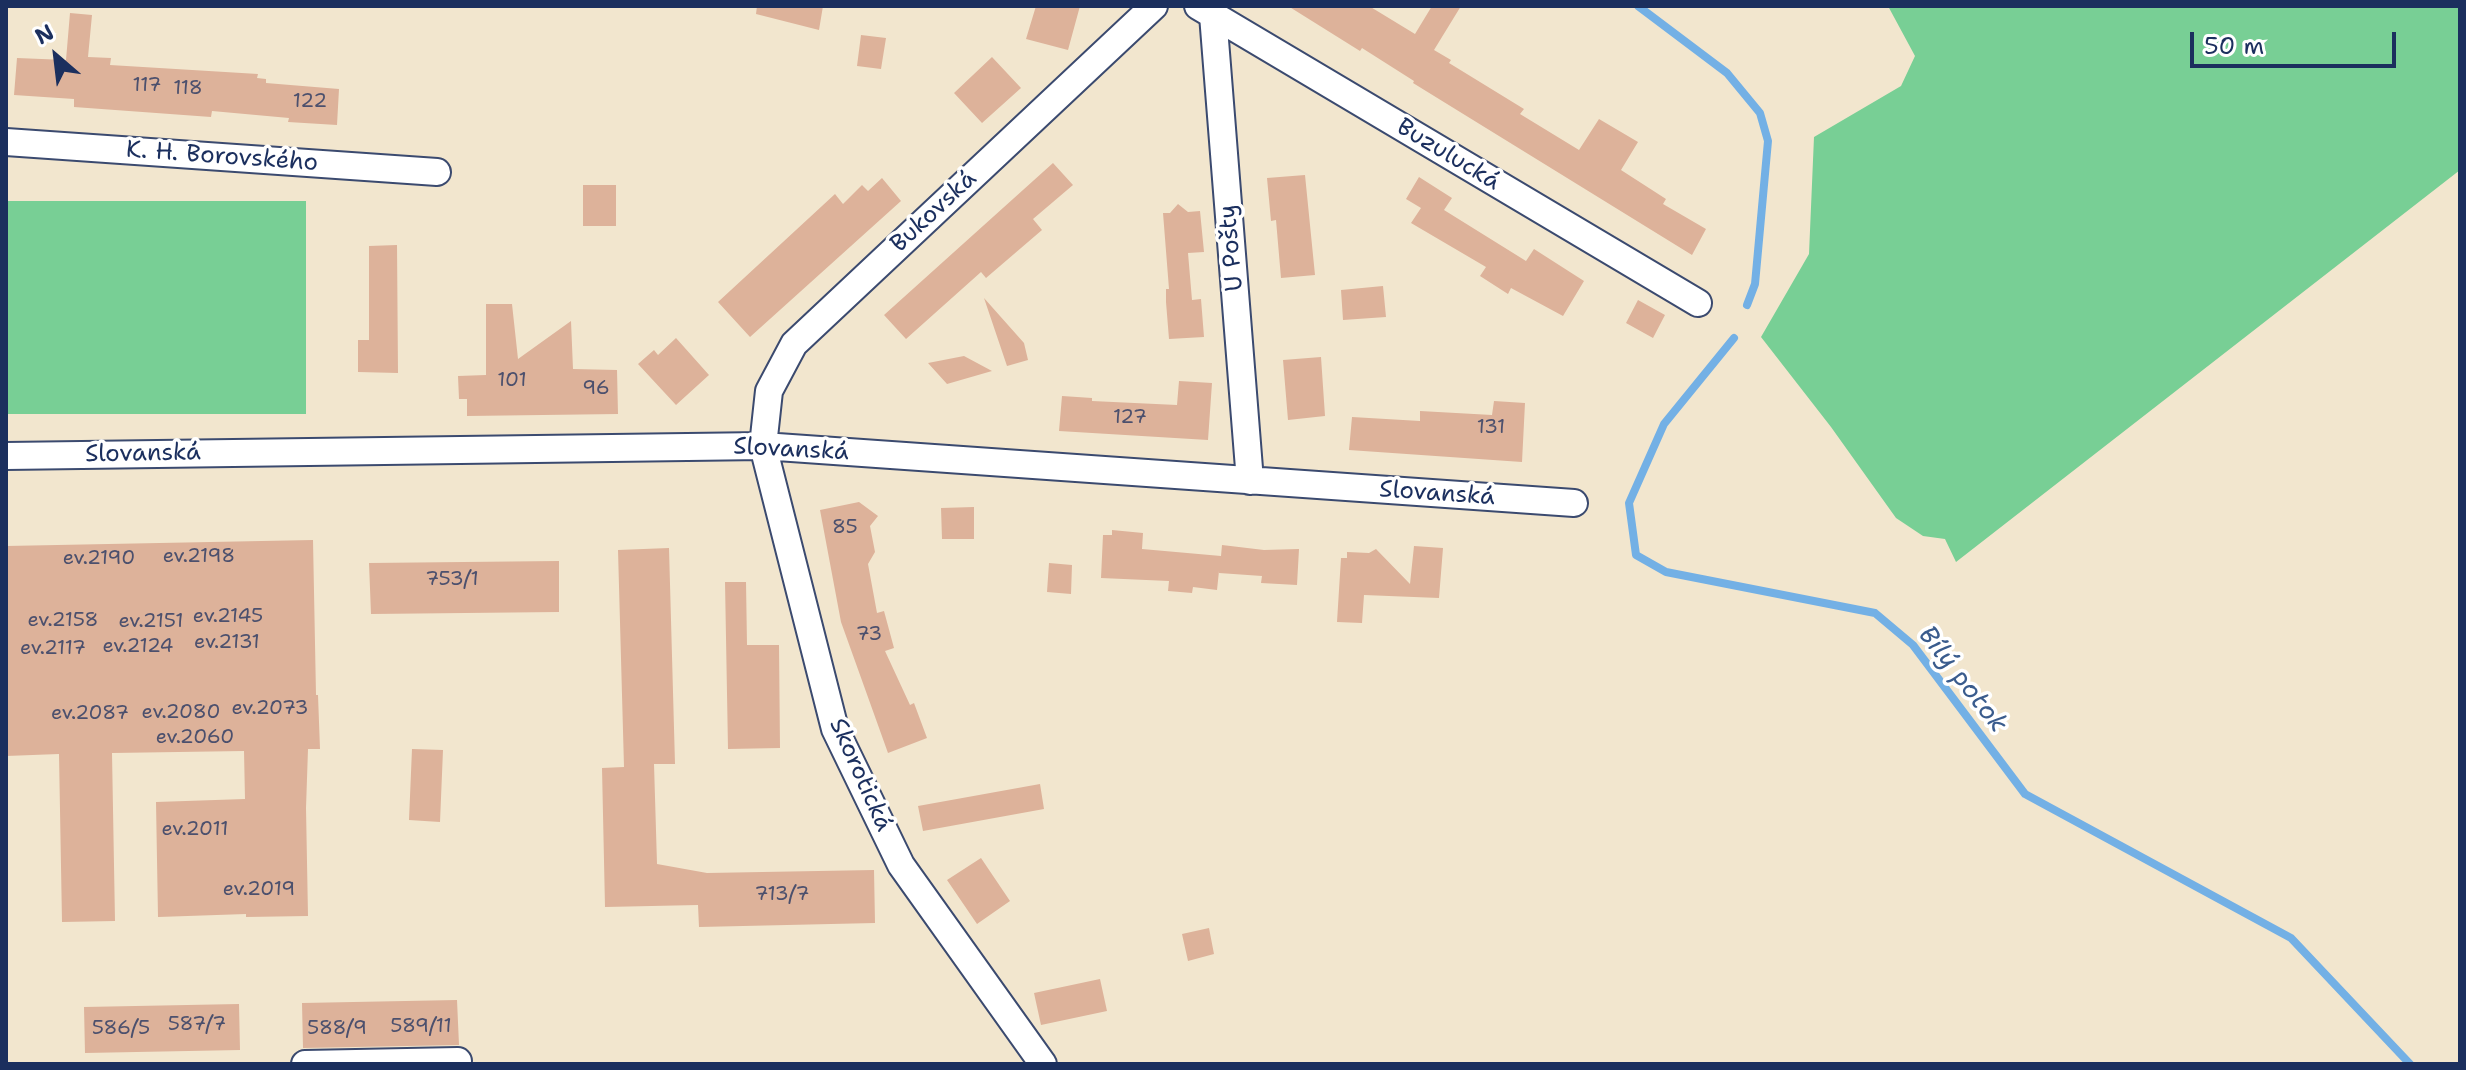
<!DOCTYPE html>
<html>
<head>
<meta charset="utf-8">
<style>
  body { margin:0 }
  #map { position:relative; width:2466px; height:1070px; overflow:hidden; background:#f2e6ce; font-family:"Shantell Sans",sans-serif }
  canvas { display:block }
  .frame { position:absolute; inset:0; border:8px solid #1b2f5e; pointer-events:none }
  .north { position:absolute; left:16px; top:16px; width:80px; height:80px; -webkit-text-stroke:6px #fff; paint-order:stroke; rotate:332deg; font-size:22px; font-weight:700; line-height:32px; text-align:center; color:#1b2f5e }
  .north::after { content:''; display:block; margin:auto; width:28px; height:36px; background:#1b2f5e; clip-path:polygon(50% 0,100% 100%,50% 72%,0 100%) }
  .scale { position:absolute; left:2190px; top:32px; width:206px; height:36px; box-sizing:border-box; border:4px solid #1b2f5e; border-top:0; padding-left:10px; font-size:24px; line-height:28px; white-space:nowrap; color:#1b2f5e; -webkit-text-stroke:6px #fff; paint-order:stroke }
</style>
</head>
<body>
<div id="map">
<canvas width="2466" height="1070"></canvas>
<div class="frame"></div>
<div class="north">N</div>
<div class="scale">50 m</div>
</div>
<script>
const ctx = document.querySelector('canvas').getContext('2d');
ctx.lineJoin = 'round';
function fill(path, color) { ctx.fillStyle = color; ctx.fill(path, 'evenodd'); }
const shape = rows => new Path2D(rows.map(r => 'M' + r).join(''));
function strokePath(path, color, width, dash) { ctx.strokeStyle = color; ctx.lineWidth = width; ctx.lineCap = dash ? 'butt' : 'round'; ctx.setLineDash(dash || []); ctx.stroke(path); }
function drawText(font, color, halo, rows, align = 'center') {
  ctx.font = font + ' "Shantell Sans",sans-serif'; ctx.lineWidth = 7; ctx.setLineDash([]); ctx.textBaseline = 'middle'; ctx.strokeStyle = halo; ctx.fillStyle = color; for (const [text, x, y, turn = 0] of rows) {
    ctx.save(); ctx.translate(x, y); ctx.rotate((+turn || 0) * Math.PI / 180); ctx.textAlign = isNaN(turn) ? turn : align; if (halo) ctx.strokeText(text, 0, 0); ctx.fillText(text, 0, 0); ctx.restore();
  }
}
const green = shape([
  [1888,6,2460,6,2460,170,1956,562,1945,539,1923,536,1896,518,1831,427,1761,337,1809,254,1814,137,1901,86,1915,56],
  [6,201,306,201,306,414,6,414]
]);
const stream = shape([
  [1638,6,1727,73,1760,113,1768,141,1755,284,1747,305],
  [1734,338,1664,424,1629,503,1636,555,1666,572,1875,613,1913,645,2025,794,2291,938,2410,1064]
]);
const building = shape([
  [757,6,823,6,819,30,756,14],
  [1036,6,1080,6,1068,50,1026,39],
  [1288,6,1369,6,1415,34,1432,6,1461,6,1434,50,1451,60,1449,63,1524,109,1520,114,1579,150,1599,119,1638,142,1621,170,1666,199,1663,204,1706,229,1692,255,1413,83,1414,81,1362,48,1360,51],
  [70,13,92,15,88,57,111,58,110,65,258,74,257,78,266,79,266,83,339,89,337,125,288,122,289,118,212,111,211,117,74,107,74,99,14,95,17,58,66,60],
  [861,35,886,38,881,69,857,66],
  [992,57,1021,88,982,123,954,93],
  [1053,163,1073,185,1033,219,1042,230,986,278,981,272,906,339,884,315],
  [1305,175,1315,275,1281,278,1276,220,1271,221,1267,178],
  [1419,177,1452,198,1444,210,1526,261,1534,249,1584,281,1563,316,1511,288,1508,294,1480,276,1486,267,1411,223,1421,208,1406,199],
  [882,178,901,201,750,337,718,302,835,194,843,204,862,185,868,191],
  [583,185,616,185,616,226,583,226],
  [1178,204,1188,212,1200,211,1204,252,1188,253,1192,300,1201,299,1204,337,1169,339,1166,302,1166,289,1169,289,1163,213,1170,213],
  [397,245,398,373,358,372,358,340,369,340,369,246],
  [1383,286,1386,317,1343,320,1341,290],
  [984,298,1024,343,1028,360,1007,366],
  [1638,300,1665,315,1653,338,1626,323],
  [486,304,512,304,518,359,571,321,573,369,617,370,618,414,467,416,467,399,459,399,458,376,486,375],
  [676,338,709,375,676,405,638,364,654,350,658,355],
  [964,356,992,371,947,384,928,363],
  [1321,357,1325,416,1288,420,1283,360],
  [1179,381,1212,383,1208,440,1059,431,1062,396,1092,398,1092,401,1177,405],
  [1494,401,1525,403,1522,462,1349,450,1352,417,1420,421,1420,411,1492,415],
  [859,502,878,516,870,526,875,552,868,564,877,613,884,611,894,648,885,651,910,705,914,703,927,738,888,753,841,622,820,510],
  [974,507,974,539,942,539,941,508],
  [1112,530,1143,533,1142,549,1221,556,1222,545,1264,550,1299,549,1297,585,1261,583,1262,576,1219,573,1219,571,1217,590,1193,587,1192,593,1168,591,1169,581,1101,578,1103,535,1112,535],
  [313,540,316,695,318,695,320,749,308,749,306,808,308,916,246,917,246,914,158,917,156,802,245,799,244,751,112,753,115,921,62,922,59,754,6,756,6,546],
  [1414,546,1443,548,1439,598,1364,595,1362,623,1337,622,1341,558,1347,558,1347,552,1369,553,1376,549,1410,584],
  [669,548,675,764,654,764,657,864,707,873,874,870,875,923,699,927,698,905,605,907,602,768,624,767,618,550],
  [559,561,559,612,371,614,369,563],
  [1049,563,1072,565,1071,594,1047,592],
  [725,582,746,582,747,645,779,645,780,748,728,749],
  [412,749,443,750,440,822,409,820],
  [1040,784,1044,809,923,831,918,806],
  [981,858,1010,901,977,924,947,880],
  [1209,928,1214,954,1188,961,1182,934],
  [1100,979,1107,1011,1041,1025,1034,993],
  [457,1000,459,1045,303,1048,302,1003],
  [239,1004,240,1050,85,1053,84,1007]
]);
const street = shape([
  [1198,6,1698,303],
  [1213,15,1250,481],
  [6,142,437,172],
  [6,456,763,446,1574,503],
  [305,1064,458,1061],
  [1043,1064,901,865,835,729,763,446,769,391,794,344,1154,6]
]);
const numberNames = [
  ["117",147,86],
  ["118",188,89],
  ["122",310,102],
  ["101",512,381],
  ["96",596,389],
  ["127",1130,418],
  ["131",1491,428],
  ["85",845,528],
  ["ev.2198",199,557],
  ["ev.2190",99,559],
  ["753/1",452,580],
  ["ev.2145",228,617],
  ["ev.2158",63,621],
  ["ev.2151",151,622],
  ["73",869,635],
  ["ev.2131",227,643],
  ["ev.2124",138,647],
  ["ev.2117",53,649],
  ["ev.2073",270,709],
  ["ev.2080",181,713],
  ["ev.2087",90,714],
  ["ev.2060",195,738],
  ["ev.2011",195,830],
  ["ev.2019",259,890],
  ["713/7",782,895],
  ["587/7",197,1025],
  ["589/11",421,1027],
  ["586/5",121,1029],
  ["588/9",337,1029]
];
const streetNames = [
  ["Buzulucká",1448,155,31],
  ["K. H. Borovského",222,157,4],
  ["Bukovská",934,212,-43],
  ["U Pošty",1232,248,-95],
  ["Slovanská",791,450,3],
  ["Slovanská",143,454,-1],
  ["Slovanská",1437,494,4],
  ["Skorotická",860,775,66]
];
const waterNames = [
  ["Bílý potok",1962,680,52]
];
fill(green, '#78cf95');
strokePath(stream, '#73b0e5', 8);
fill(building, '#ddb29a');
strokePath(street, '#3b4a6f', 30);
strokePath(street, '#fff', 26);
drawText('20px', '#4c506d', null, numberNames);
drawText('24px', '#1b2f5e', '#fff', streetNames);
drawText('italic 26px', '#3a5c8d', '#fff', waterNames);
</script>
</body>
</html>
